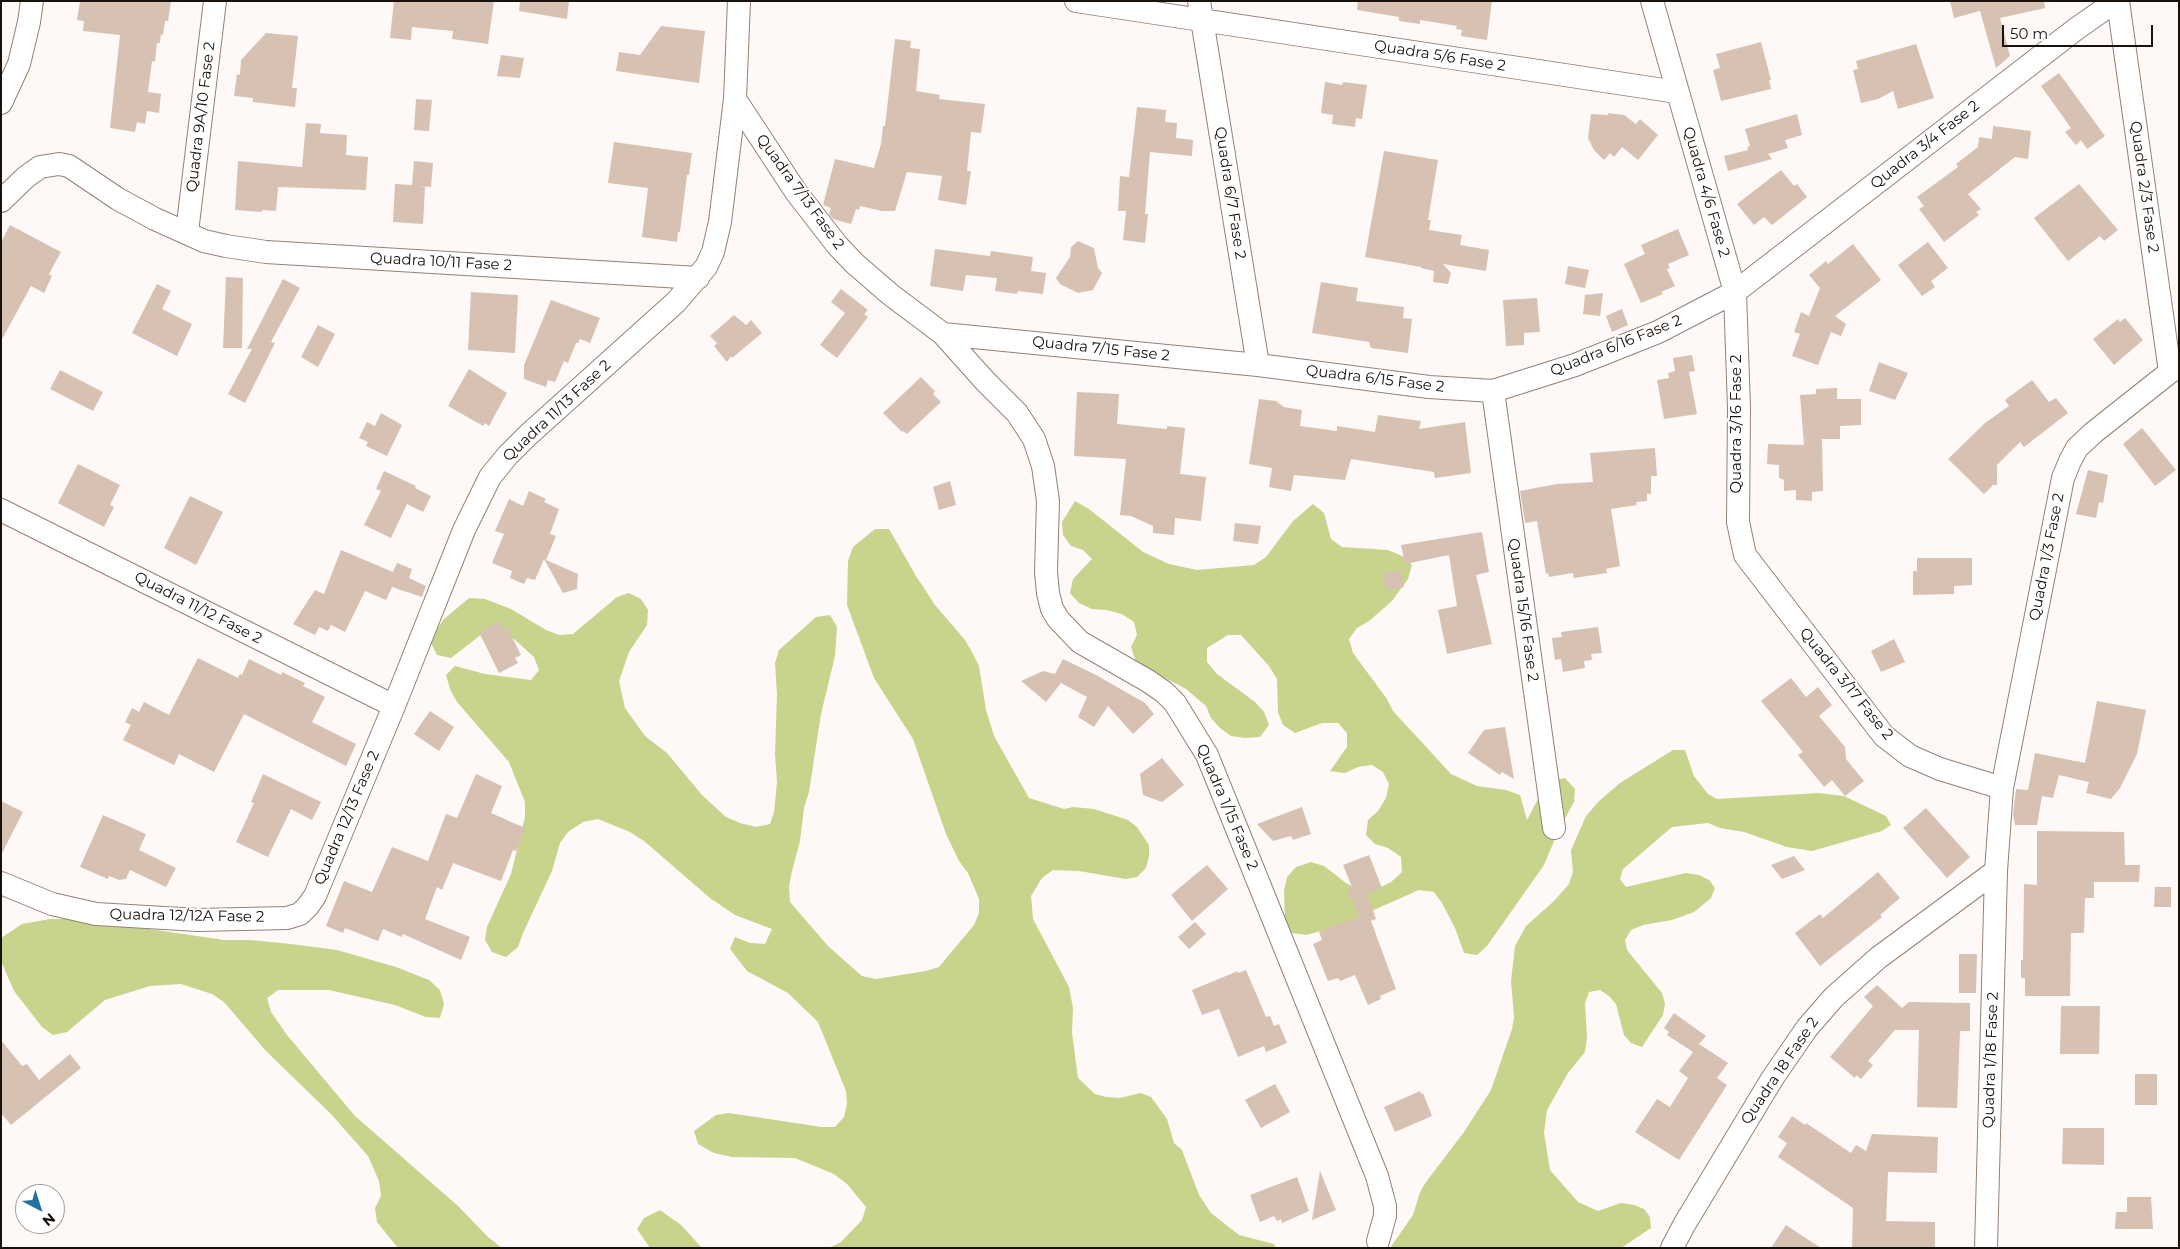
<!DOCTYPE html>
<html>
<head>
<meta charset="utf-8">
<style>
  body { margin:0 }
  #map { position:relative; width:2180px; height:1249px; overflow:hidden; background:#fef9f6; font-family:Montserrat,sans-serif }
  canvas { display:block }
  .frame { position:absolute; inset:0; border:2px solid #18110c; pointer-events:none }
  .north { position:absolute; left:15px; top:1184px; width:50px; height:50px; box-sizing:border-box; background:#fff; border:1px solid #a3a09e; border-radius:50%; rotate:140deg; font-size:14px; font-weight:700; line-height:20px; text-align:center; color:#18110c }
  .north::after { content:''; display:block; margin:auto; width:18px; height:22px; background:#2171a3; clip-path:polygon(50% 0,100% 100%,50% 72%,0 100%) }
  .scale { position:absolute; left:2002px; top:25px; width:151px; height:22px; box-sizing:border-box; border:2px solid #18110c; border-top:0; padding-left:6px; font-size:15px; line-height:18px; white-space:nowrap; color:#18110c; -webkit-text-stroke:4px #fff; paint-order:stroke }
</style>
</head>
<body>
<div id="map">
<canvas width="2180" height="1249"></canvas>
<div class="frame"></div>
<div class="north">N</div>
<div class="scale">50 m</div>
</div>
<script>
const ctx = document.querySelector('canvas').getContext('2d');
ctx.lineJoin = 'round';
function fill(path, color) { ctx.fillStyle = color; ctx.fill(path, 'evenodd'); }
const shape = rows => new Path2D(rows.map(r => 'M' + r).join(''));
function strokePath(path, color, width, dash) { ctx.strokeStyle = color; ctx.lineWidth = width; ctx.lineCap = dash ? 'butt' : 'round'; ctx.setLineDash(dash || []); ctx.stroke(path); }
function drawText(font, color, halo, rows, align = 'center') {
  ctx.font = font + ' Montserrat,sans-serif'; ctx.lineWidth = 4; ctx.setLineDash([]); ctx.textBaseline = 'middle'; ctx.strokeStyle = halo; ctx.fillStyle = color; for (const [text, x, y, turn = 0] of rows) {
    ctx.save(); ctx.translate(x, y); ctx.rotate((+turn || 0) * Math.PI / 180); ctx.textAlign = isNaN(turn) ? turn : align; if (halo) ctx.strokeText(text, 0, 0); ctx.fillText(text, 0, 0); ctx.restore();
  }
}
const green = shape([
  [1075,501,1089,509,1143,552,1169,564,1197,570,1254,565,1266,557,1293,521,1313,504,1324,513,1331,539,1342,547,1388,550,1402,556,1412,565,1408,579,1392,601,1369,621,1357,628,1349,639,1353,653,1387,699,1393,711,1451,774,1477,786,1506,790,1520,795,1527,820,1541,793,1552,781,1565,778,1575,789,1574,802,1560,827,1544,865,1487,946,1477,955,1464,953,1455,928,1442,903,1434,892,1419,890,1333,928,1306,935,1292,933,1285,922,1284,891,1287,877,1296,867,1311,862,1324,866,1346,883,1361,891,1375,890,1391,882,1402,872,1401,857,1388,848,1375,844,1366,835,1368,820,1378,811,1386,798,1389,784,1383,772,1372,765,1358,767,1345,773,1330,771,1347,747,1347,733,1338,723,1322,723,1295,733,1283,725,1278,712,1277,679,1269,666,1241,635,1228,635,1207,648,1207,662,1217,674,1255,702,1264,712,1269,725,1260,737,1245,738,1231,736,1220,728,1211,718,1206,706,1186,689,1136,662,1131,647,1137,635,1134,622,1122,614,1106,610,1092,609,1079,603,1070,593,1073,579,1092,559,1083,550,1071,546,1063,535,1062,522],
  [875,529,889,529,916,576,935,605,965,640,973,654,979,666,986,710,994,736,1029,798,1064,809,1073,807,1094,809,1128,820,1137,827,1149,845,1149,856,1146,868,1137,877,1126,879,1079,871,1053,870,1042,878,1031,896,1033,919,1069,987,1073,1008,1072,1033,1078,1078,1095,1094,1106,1097,1120,1098,1141,1093,1151,1097,1167,1119,1174,1143,1182,1150,1199,1195,1211,1213,1239,1235,1274,1244,1276,1248,829,1248,841,1242,862,1220,866,1207,847,1184,834,1174,795,1158,732,1157,714,1153,698,1144,694,1131,716,1115,729,1113,822,1127,835,1127,844,1117,847,1104,846,1091,818,1022,788,993,747,971,730,949,735,937,750,943,765,944,772,929,735,915,710,898,644,841,630,832,598,819,583,822,568,832,560,843,552,871,523,933,518,947,506,957,492,952,485,940,487,927,511,874,525,817,525,802,509,762,457,702,450,689,446,675,455,666,485,674,531,680,539,670,534,657,514,639,487,630,451,658,437,655,431,643,436,631,443,620,469,598,485,599,511,609,546,630,559,635,573,634,617,597,629,593,641,599,648,610,647,625,629,652,619,681,625,708,645,736,667,753,702,795,726,817,740,823,756,827,770,824,774,812,777,782,775,754,777,694,775,663,779,650,816,617,830,615,837,627,835,656,821,714,809,792,804,808,800,841,792,871,789,887,790,902,828,946,862,976,876,979,926,971,939,967,974,925,979,913,979,899,968,873,959,861,946,834,913,739,874,678,847,605,848,561,853,547],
  [1673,750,1685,750,1694,776,1708,794,1717,799,1819,793,1844,796,1886,816,1891,825,1882,831,1812,851,1787,847,1744,832,1720,828,1708,823,1672,827,1623,869,1620,879,1626,887,1686,873,1699,875,1709,880,1715,888,1711,898,1694,912,1672,920,1643,925,1631,930,1625,940,1627,950,1662,993,1665,1004,1663,1015,1642,1047,1631,1043,1624,1035,1616,1004,1609,996,1600,990,1589,992,1585,1003,1587,1038,1585,1052,1568,1073,1547,1110,1544,1133,1550,1170,1578,1202,1598,1211,1621,1203,1634,1205,1644,1209,1650,1217,1651,1228,1621,1248,1390,1248,1413,1215,1420,1192,1426,1182,1464,1132,1491,1090,1512,1029,1514,1017,1511,981,1515,946,1526,926,1554,901,1569,884,1573,872,1571,850,1586,816,1599,801,1620,783],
  [50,919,81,919,224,940,250,940,291,944,337,950,396,967,429,980,440,990,444,1004,440,1018,426,1017,395,1005,329,990,278,990,267,998,271,1012,287,1035,355,1116,458,1206,488,1237,502,1248,398,1248,377,1222,375,1208,381,1196,379,1181,368,1156,331,1114,266,1051,224,1002,212,994,181,984,150,986,105,1000,67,1032,53,1035,42,1027,14,991,1,961,1,938,22,924],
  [660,1210,681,1225,702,1248,650,1248,637,1229,644,1218]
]);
const building = shape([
  [80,1,171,1,168,21,165,21,163,35,161,34,160,43,157,43,155,62,152,61,148,92,161,94,159,113,147,111,145,124,137,122,135,132,110,128,120,35,83,31,84,21,77,20],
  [394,1,494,1,488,44,452,39,453,31,421,28,412,27,411,40,390,38],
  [520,1,569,1,567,19,519,11],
  [1358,1,1492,1,1487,40,1461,36,1462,30,1456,29,1457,26,1420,20,1420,24,1399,21,1399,17,1357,10],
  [1950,1,2044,1,2045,8,2000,18,2010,56,1996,68,1980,11,1954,18],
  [661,26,705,31,699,83,616,71,619,52,640,55],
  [266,33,298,36,292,88,297,88,295,107,253,102,253,98,234,96,237,74,240,75,241,60],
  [895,39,911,41,910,48,920,49,916,91,940,95,939,99,985,104,981,133,971,132,967,171,971,171,966,205,938,200,942,176,907,172,895,211,882,211,860,206,859,210,856,209,851,224,833,219,829,214,831,208,823,205,835,159,874,168,881,144,883,126,885,126],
  [1761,42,1771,80,1769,80,1771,89,1721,101,1713,70,1720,68,1716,54],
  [1916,44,1934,98,1898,109,1893,91,1878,99,1861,103,1853,70,1858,69,1856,61],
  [501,55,524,58,520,78,497,76],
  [2059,73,2105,136,2087,149,2081,140,2076,145,2065,132,2071,128,2041,86],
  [1325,82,1342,85,1343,82,1367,85,1362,119,1356,118,1355,127,1332,124,1333,115,1321,113],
  [416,99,432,100,429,131,414,130],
  [1137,107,1166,110,1165,122,1177,123,1176,138,1193,140,1192,156,1150,152,1145,214,1148,214,1145,243,1123,240,1126,211,1118,211,1120,176,1129,177],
  [1608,113,1624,115,1636,124,1640,119,1658,135,1638,160,1622,147,1614,157,1610,153,1604,160,1594,150,1588,138,1591,114,1608,115],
  [1797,114,1802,135,1785,140,1788,148,1768,154,1772,159,1728,171,1724,156,1748,150,1747,147,1750,146,1745,129],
  [306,123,321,124,320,133,347,135,346,155,368,157,366,190,278,187,276,211,262,210,262,212,235,210,238,161,302,167],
  [1993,126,2031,131,2028,159,2015,157,1968,194,1981,209,1976,212,1979,215,1944,242,1919,209,1924,206,1917,197,1958,167,1956,164,1978,147,1979,137,1992,139],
  [614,142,692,153,689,175,687,175,680,232,678,232,677,242,642,237,648,188,608,183],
  [1384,151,1438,160,1428,220,1431,220,1429,230,1462,235,1460,245,1489,250,1486,271,1443,264,1451,273,1448,284,1433,282,1434,271,1421,268,1421,267,1365,257],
  [414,161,433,163,431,187,419,186,425,187,423,224,393,222,395,184,412,185],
  [1781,170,1794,186,1797,184,1807,197,1772,225,1764,217,1754,225,1737,204],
  [2079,184,2118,230,2104,241,2100,236,2068,261,2034,218],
  [10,225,61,252,49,274,52,276,44,293,31,286,1,341,1,242],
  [1678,229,1689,255,1668,264,1670,268,1667,269,1675,286,1661,292,1663,294,1641,303,1624,264,1645,254,1641,245],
  [1078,241,1094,248,1098,268,1102,273,1093,290,1078,293,1060,284,1056,278,1070,257,1071,247],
  [1928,242,1948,268,1931,281,1935,287,1922,296,1898,265],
  [1853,244,1881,280,1835,316,1846,324,1841,336,1831,332,1818,365,1792,356,1800,334,1794,332,1801,312,1809,316,1820,288,1809,275,1826,261,1828,264],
  [935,249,990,256,991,251,1033,257,1031,271,1046,273,1043,294,1018,291,1017,294,995,291,997,278,966,275,963,291,930,286],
  [1568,266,1589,270,1585,288,1565,284],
  [226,277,243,278,242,348,223,348],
  [283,279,300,288,271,342,275,343,245,403,228,394,252,349,247,349],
  [1321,282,1358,288,1356,301,1404,307,1403,318,1412,319,1408,353,1371,348,1369,342,1312,333],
  [157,284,171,291,162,309,192,324,177,356,132,333],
  [841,289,868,310,864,314,868,317,837,358,820,345,845,313,831,302],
  [471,292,518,295,515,353,468,350],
  [1603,293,1600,316,1583,314,1585,295],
  [1537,298,1540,332,1524,333,1524,345,1506,346,1503,300],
  [551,300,600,318,590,343,580,339,578,343,576,343,568,363,564,361,555,382,548,380,546,387,524,379,524,365],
  [1622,309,1628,325,1612,332,1606,316],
  [734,315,746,325,751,320,762,333,732,358,731,356,727,362,714,346,717,343,710,336],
  [2125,318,2143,340,2114,365,2093,339,2118,319,2120,322],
  [318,325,335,334,318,367,301,357],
  [1692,355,1695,371,1689,372,1697,414,1664,419,1657,380,1669,378,1668,373,1675,371,1673,358],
  [1879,362,1908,373,1895,400,1869,391],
  [469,369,507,393,489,426,485,423,483,426,448,406],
  [60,370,103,392,93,411,50,389],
  [921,377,935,391,933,394,941,402,907,434,903,431,902,432,883,413],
  [2032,380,2049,402,2056,398,2068,413,2024,447,2020,442,1997,465,1997,485,1993,485,1984,494,1948,459,1985,423,2009,406,2005,400],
  [1837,388,1837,399,1861,399,1861,425,1840,426,1840,439,1822,439,1823,491,1812,492,1812,501,1796,500,1796,490,1784,491,1784,480,1779,478,1779,465,1767,464,1768,444,1804,445,1800,395,1816,394,1816,389],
  [1077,392,1119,394,1117,424,1167,429,1167,426,1185,428,1180,474,1206,477,1201,521,1175,518,1174,535,1153,533,1153,526,1131,516,1120,515,1126,459,1074,456],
  [1259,399,1276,401,1284,407,1302,410,1300,426,1337,431,1337,426,1375,432,1378,415,1421,421,1419,429,1465,422,1471,473,1435,478,1434,472,1351,459,1345,480,1294,475,1291,491,1269,487,1272,468,1249,464],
  [381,413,402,425,387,456,366,446,368,442,359,438,367,422,375,426],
  [2142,428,2176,470,2155,486,2123,444],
  [1655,448,1657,476,1651,476,1651,494,1647,494,1647,501,1636,502,1637,505,1611,509,1620,566,1606,569,1607,573,1574,578,1573,573,1549,577,1548,573,1546,574,1537,521,1525,523,1520,491,1557,484,1593,482,1590,453],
  [78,464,120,485,110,505,114,507,104,527,58,503],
  [2088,470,2108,475,2103,503,2099,502,2096,518,2076,514],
  [384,471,416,486,415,488,431,496,423,512,407,504,391,538,364,525,381,491,376,489],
  [950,481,956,505,939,510,933,487],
  [529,491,546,499,544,502,559,509,550,534,556,536,546,560,578,574,577,589,563,593,544,559,535,580,527,578,524,584,510,578,512,571,492,563,504,534,495,531,509,499,523,506],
  [190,496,223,512,196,565,164,548],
  [1235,523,1261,526,1258,544,1233,541],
  [1482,532,1489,572,1476,575,1492,644,1447,654,1438,610,1457,606,1449,555,1405,564,1401,545],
  [341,550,393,572,397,563,412,569,409,578,426,586,422,597,392,587,386,600,365,591,345,632,331,625,328,631,319,627,315,635,293,624,315,590,324,594],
  [1917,558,1972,558,1972,585,1954,586,1954,594,1913,595,1913,571,1917,571],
  [1401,570,1404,587,1386,590,1383,573],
  [500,621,503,629,507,627,521,655,515,658,518,663,499,673,479,632],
  [1598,627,1602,653,1591,654,1592,660,1584,661,1585,668,1563,672,1561,659,1555,660,1552,638,1562,637,1561,632],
  [1894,639,1905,662,1881,672,1871,651],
  [198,658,238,678,240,674,242,675,249,659,281,675,282,672,305,683,303,686,325,697,312,722,356,744,346,766,244,714,214,772,179,754,174,765,123,740,131,725,125,722,132,708,139,712,144,702,169,715],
  [1063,659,1096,675,1145,703,1154,714,1133,734,1108,706,1094,727,1078,717,1087,697,1061,683,1046,702,1021,681,1043,671,1055,674],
  [1791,678,1806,697,1818,687,1832,705,1819,716,1845,747,1846,759,1864,781,1845,796,1832,780,1824,787,1798,755,1803,752,1761,701],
  [2097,701,2146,710,2137,754,2120,788,2111,799,2086,793,2089,782,2059,775,2053,798,2042,796,2037,825,2015,825,2013,814,2016,789,2028,790,2035,753,2085,763],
  [430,711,454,727,439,751,414,734],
  [1505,727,1514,779,1502,772,1500,775,1468,753,1484,730],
  [1162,758,1184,785,1162,802,1143,795,1140,774],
  [263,774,321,802,312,820,291,809,268,857,236,842,254,803,251,802],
  [476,774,502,786,491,813,525,828,516,851,513,850,501,881,453,863,442,890,437,887,425,919,470,937,461,960,403,934,402,937,383,929,378,941,345,928,343,933,326,926,344,881,372,892,392,847,428,861,446,814,457,818],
  [1,801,23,812,1,855],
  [1302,807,1311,834,1293,840,1291,836,1273,841,1257,824],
  [1926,808,1970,857,1947,878,1903,828],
  [103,815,146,834,139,850,176,868,166,887,130,870,126,879,119,880,109,876,108,879,80,867],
  [2037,831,2124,832,2125,865,2140,865,2139,882,2094,882,2094,898,2085,898,2084,933,2071,933,2070,996,2025,996,2025,978,2021,978,2021,960,2023,960,2024,884,2037,885],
  [1369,855,1382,888,1367,894,1376,919,1371,921,1396,989,1380,996,1381,999,1368,1005,1355,975,1340,981,1338,978,1328,981,1313,944,1322,940,1319,932,1359,916,1347,889,1352,887,1343,865],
  [1794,856,1805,870,1782,879,1771,865],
  [1207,865,1228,889,1192,921,1171,895],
  [1878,872,1900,898,1880,915,1882,917,1820,966,1795,933,1820,914,1823,918],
  [2155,887,2171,887,2171,907,2154,907],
  [1195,922,1206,934,1189,949,1178,937],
  [1959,954,1977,954,1976,993,1959,993],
  [1246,970,1266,1017,1270,1016,1274,1026,1279,1024,1287,1043,1266,1052,1264,1046,1238,1057,1219,1009,1202,1015,1192,990,1238,971,1238,973],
  [1877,985,1902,1008,1909,1002,1970,1003,1970,1031,1960,1031,1957,1108,1917,1107,1919,1030,1895,1030,1868,1061,1873,1065,1861,1079,1856,1075,1855,1078,1830,1057,1873,1006,1864,997],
  [2061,1006,2100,1006,2099,1054,2060,1054],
  [1674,1013,1706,1036,1699,1044,1728,1063,1717,1078,1727,1085,1679,1160,1635,1132,1657,1099,1670,1107,1688,1078,1679,1071,1693,1052,1667,1035,1669,1032,1664,1028],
  [1,1040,22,1066,27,1064,39,1080,70,1054,81,1068,11,1125,1,1113],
  [2135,1074,2157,1074,2157,1105,2135,1105],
  [1275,1084,1290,1112,1261,1128,1245,1100],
  [1420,1091,1421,1094,1423,1093,1432,1116,1395,1132,1384,1107],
  [1792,1116,1805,1125,1806,1123,1851,1153,1856,1145,1866,1151,1872,1134,1938,1137,1937,1173,1888,1172,1886,1221,1935,1222,1935,1248,1852,1248,1853,1208,1778,1157,1787,1143,1778,1137],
  [2063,1128,2104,1128,2104,1165,2062,1164],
  [1320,1171,1336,1210,1312,1220],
  [1297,1177,1309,1211,1282,1223,1281,1219,1277,1221,1274,1216,1260,1222,1250,1195],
  [2127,1197,2151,1197,2153,1229,2115,1229,2116,1212,2127,1212],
  [1786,1225,1821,1248,1771,1248]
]);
const minor = shape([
  [1076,1,1677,92],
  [1199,1,1258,365],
  [1652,1,1735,292,1739,408,1738,522,1745,555,1884,736,1910,756,1940,769,2002,788],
  [2118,1,2170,372],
  [735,99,796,192,837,245,854,263,891,295,943,334,985,381,1017,413,1034,439,1043,466,1048,501,1046,572,1048,593,1052,609,1058,619,1080,642,1148,681,1164,692,1175,703,1207,755,1377,1176,1385,1206,1385,1216,1378,1241],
  [1,103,19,64,29,22,32,1],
  [1,201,26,177,40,167,59,164,69,166,118,199,155,219,204,241,226,246,266,252,698,278],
  [187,232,215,1],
  [943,334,1258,365,1429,387,1493,391,1575,365,1658,332,1735,292,2076,29,2116,1],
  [1493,391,1554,828],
  [1,510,394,706],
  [1,883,52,904,96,914,198,920,287,918,300,914,308,906,315,896,394,706,464,530,490,477,508,455,527,436,676,302,706,267,713,252,720,222,735,99,739,1],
  [1672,1248,1684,1225,1772,1079,1807,1028,1834,997,1878,958,1996,871],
  [1986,1248,1996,871,2002,788,2063,478,2070,461,2077,448,2093,433,2170,372,2179,367]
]);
const streetNames = [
  ["Quadra 5/6 Fase 2",1440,56,9],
  ["Quadra 9A/10 Fase 2",201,117,-83],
  ["Quadra 3/4 Fase 2",1925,145,-38],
  ["Quadra 2/3 Fase 2",2144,187,82],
  ["Quadra 7/13 Fase 2",800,192,54],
  ["Quadra 4/6 Fase 2",1706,192,74],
  ["Quadra 6/7 Fase 2",1230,193,81],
  ["Quadra 10/11 Fase 2",441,262,3],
  ["Quadra 6/16 Fase 2",1616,346,-22],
  ["Quadra 7/15 Fase 2",1101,349,6],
  ["Quadra 6/15 Fase 2",1375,379,7],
  ["Quadra 11/13 Fase 2",557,411,-43],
  ["Quadra 3/16 Fase 2",1737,424,-90],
  ["Quadra 1/3 Fase 2",2047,557,-79],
  ["Quadra 11/12 Fase 2",198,608,27],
  ["Quadra 15/16 Fase 2",1523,610,82],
  ["Quadra 3/17 Fase 2",1846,684,51],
  ["Quadra 1/15 Fase 2",1227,807,67],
  ["Quadra 12/13 Fase 2",347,818,-67],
  ["Quadra 12/12A Fase 2",187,916,1],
  ["Quadra 1/18 Fase 2",1991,1060,-88],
  ["Quadra 18 Fase 2",1780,1071,-56]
];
fill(green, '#c8d38c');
fill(building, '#d7c1b3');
strokePath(minor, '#958174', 24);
strokePath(minor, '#fff', 22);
drawText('15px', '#18110c', '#fff', streetNames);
</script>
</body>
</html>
